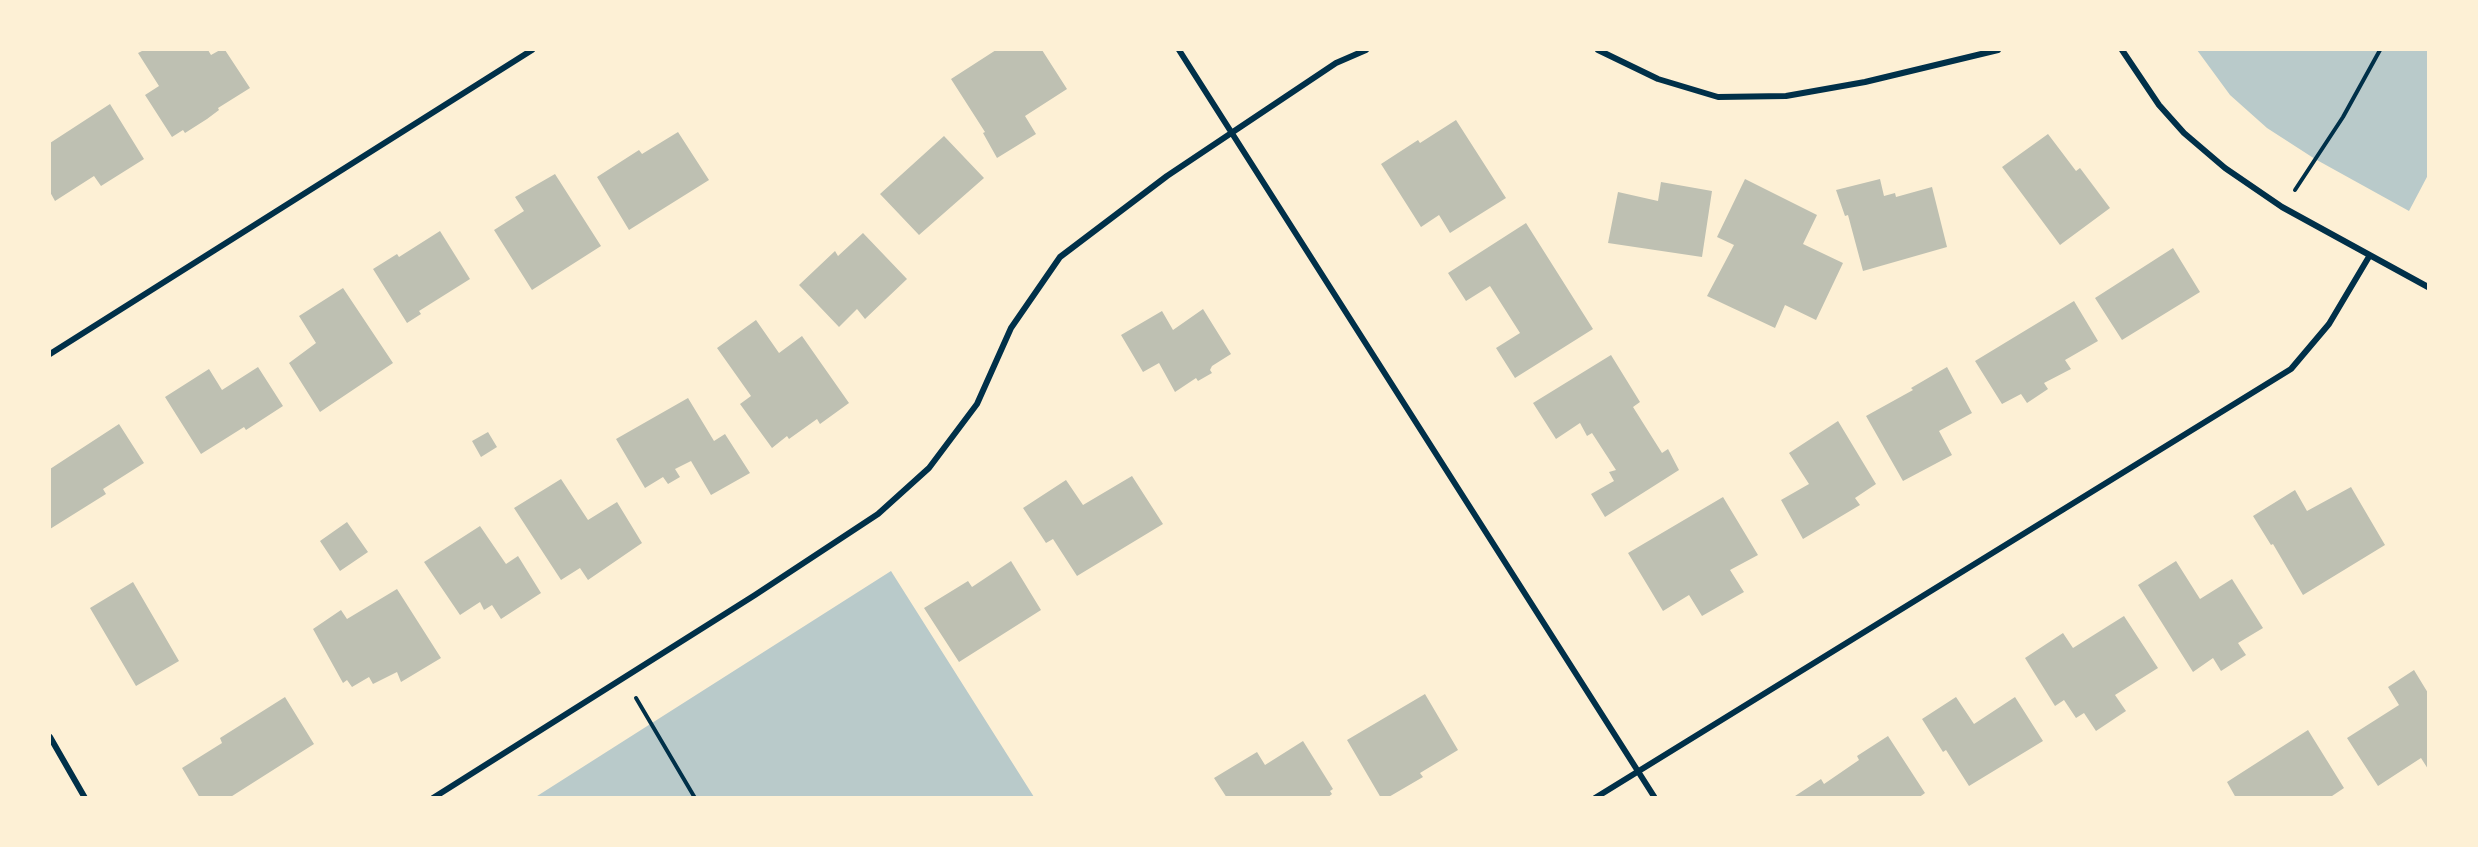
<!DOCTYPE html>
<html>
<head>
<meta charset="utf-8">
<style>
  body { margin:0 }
  #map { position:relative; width:2478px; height:847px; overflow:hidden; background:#fdf0d5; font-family:Manrope,sans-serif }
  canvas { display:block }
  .frame { position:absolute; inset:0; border:51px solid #fdf0d5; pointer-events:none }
</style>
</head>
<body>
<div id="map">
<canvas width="2478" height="847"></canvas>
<div class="frame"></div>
</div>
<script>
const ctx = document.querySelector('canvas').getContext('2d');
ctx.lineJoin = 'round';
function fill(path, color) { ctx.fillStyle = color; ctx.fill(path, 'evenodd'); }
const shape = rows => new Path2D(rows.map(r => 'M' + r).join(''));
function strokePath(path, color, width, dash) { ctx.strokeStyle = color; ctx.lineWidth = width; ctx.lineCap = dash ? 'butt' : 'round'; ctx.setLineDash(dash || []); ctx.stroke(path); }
const green = shape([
  [2197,50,2428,50,2428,175,2409,211,2315,159,2267,128,2230,95],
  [891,571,1034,797,534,798]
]);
const building = shape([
  [144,50,208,50,211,55,220,50,225,50,250,88,218,108,219,110,207,119,185,133,183,130,172,137,145,95,159,86,138,53],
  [996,50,1042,50,1067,89,1025,116,1036,134,997,158,983,133,985,132,951,79],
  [110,104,144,159,101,186,94,176,55,201,50,192,50,143],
  [1456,120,1506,198,1450,233,1439,215,1421,227,1381,164,1418,140,1420,143],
  [678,132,709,180,629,230,597,177,639,150,642,154],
  [2048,134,2076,171,2080,168,2110,208,2060,245,2002,167],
  [944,136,984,178,919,235,880,194],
  [555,174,601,246,532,290,494,230,524,211,515,197],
  [1745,179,1817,215,1803,244,1843,263,1816,320,1785,305,1775,328,1707,296,1734,245,1717,237],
  [1880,179,1884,196,1895,193,1896,197,1932,187,1947,247,1863,271,1848,215,1845,216,1836,190],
  [1661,182,1712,191,1702,257,1608,243,1618,192,1658,201],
  [1526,223,1593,329,1515,378,1496,348,1520,333,1490,286,1466,301,1448,273],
  [440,231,470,279,419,311,421,314,407,323,373,269,397,254,399,257],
  [863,233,907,279,865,319,857,309,839,327,799,285,835,251,838,256],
  [2173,248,2200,292,2122,340,2095,298],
  [343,288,393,363,320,412,289,363,316,343,299,316],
  [2074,301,2098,341,2065,360,2071,369,2044,383,2048,389,2027,403,2021,394,2002,404,1975,361],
  [1203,309,1231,354,1212,366,1210,370,1212,373,1198,381,1196,378,1175,392,1159,363,1143,372,1121,335,1162,311,1173,330],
  [756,320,779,353,802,336,849,403,820,424,817,419,789,439,787,436,772,448,740,404,751,396,717,348],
  [1611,355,1640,402,1633,407,1662,453,1668,449,1679,470,1605,517,1591,494,1614,481,1609,472,1616,470,1592,433,1587,436,1580,423,1556,439,1533,403],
  [258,367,283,406,246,430,244,427,201,454,165,397,209,369,222,390],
  [1947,367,1972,413,1939,431,1952,455,1903,481,1866,416,1913,390,1911,388],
  [688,398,714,441,725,434,750,473,711,495,691,461,675,469,680,477,668,484,663,477,645,488,616,439],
  [1838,421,1876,484,1855,498,1860,505,1803,539,1781,500,1809,484,1789,453],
  [119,424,144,463,103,489,106,494,50,529,50,469],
  [488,432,497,447,481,457,472,441],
  [1132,476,1163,524,1077,576,1053,539,1046,543,1023,508,1066,480,1083,505],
  [561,479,588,520,617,502,642,543,588,580,580,568,561,580,514,508],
  [2351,487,2385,545,2303,595,2273,544,2271,545,2253,516,2295,490,2307,511],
  [1723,497,1758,555,1730,570,1744,592,1702,616,1689,595,1663,611,1628,553],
  [347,522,368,552,340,571,320,541],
  [480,526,506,564,518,556,541,593,501,619,492,605,484,610,480,602,460,615,424,562],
  [1011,561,1041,610,959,662,924,608,968,581,972,587],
  [2176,561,2200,599,2232,579,2263,628,2238,643,2246,655,2221,671,2213,658,2193,672,2138,585],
  [133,582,179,661,136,686,90,608],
  [397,589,441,658,401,682,397,672,373,684,369,677,352,687,347,680,343,683,313,629,341,610,347,619],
  [2124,616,2158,668,2115,695,2126,711,2096,731,2084,713,2076,718,2064,700,2055,706,2025,658,2063,633,2073,648],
  [2414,670,2428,693,2428,769,2421,758,2378,786,2347,738,2399,705,2388,687],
  [1425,694,1458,750,1420,773,1423,777,1387,798,1381,798,1347,740],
  [285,697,314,744,229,798,200,798,182,768,222,743,220,738],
  [1956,697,1974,724,2015,697,2043,741,1969,786,1946,750,1943,752,1922,719],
  [2308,730,2344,788,2329,798,2236,798,2227,782],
  [1888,736,1925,793,1918,798,1792,798,1821,779,1824,784,1859,760,1857,756],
  [1303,741,1333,789,1330,791,1332,794,1327,798,1227,798,1214,778,1257,752,1265,765]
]);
const path = shape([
  [2295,190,2343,117,2380,50],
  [636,698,695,798]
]);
const minor = shape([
  [1179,50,1655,798],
  [1598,50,1658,79,1718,97,1786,96,1865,82,1998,50],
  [2122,50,2159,105,2184,133,2225,168,2282,207,2428,287],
  [50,354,532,50],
  [50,737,85,798],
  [433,798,755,595,878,514,929,468,977,404,1011,328,1060,257,1167,176,1336,63,1366,50],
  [1595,798,2291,369,2329,324,2370,255]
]);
fill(green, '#b9caca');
fill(building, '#bec0b2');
strokePath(path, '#003049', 4);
strokePath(minor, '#003049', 6);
</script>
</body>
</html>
